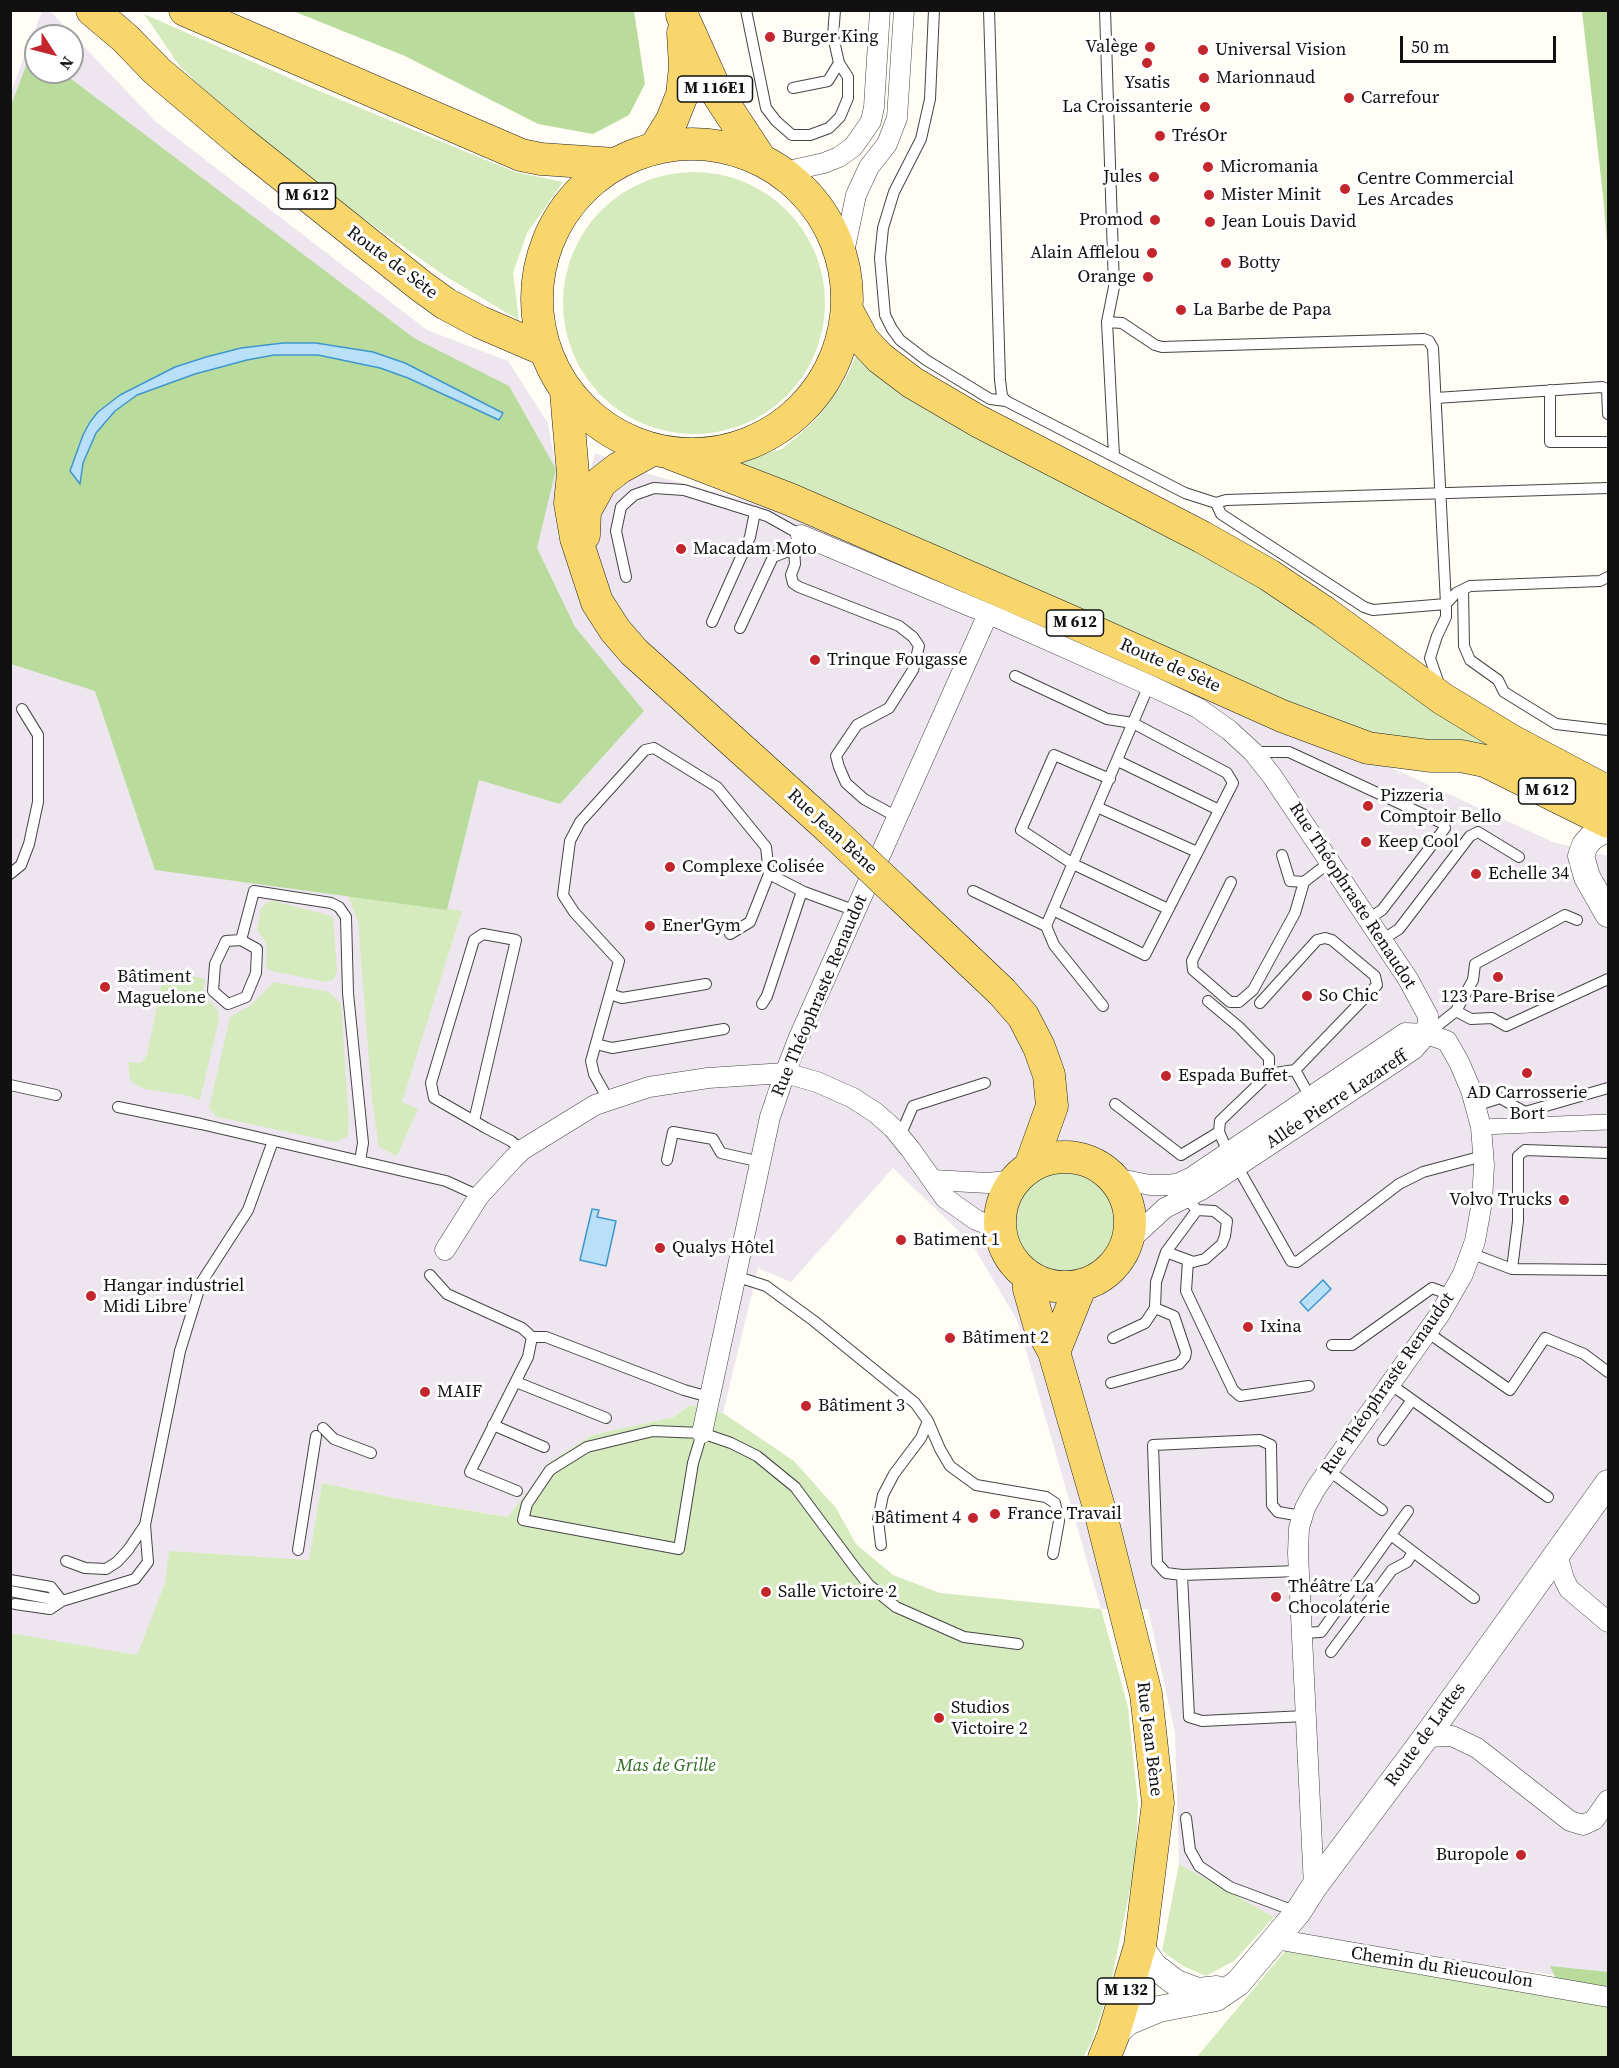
<!DOCTYPE html>
<html>
<head>
<meta charset="utf-8">
<style>
  body { margin:0 }
  #map { position:relative; width:1619px; height:2068px; overflow:hidden; background:#fffdf5; font-family:"Source Serif 4",serif }
  canvas { display:block }
  .frame { position:absolute; inset:0; border:12px solid #111; pointer-events:none }
  .north { position:absolute; left:24px; top:24px; width:60px; height:60px; box-sizing:border-box; background:#fff; border:2px solid #a0a0a0; border-radius:50%; rotate:126deg; font-size:16px; font-weight:700; line-height:24px; text-align:center; color:#111 }
  .north::after { content:''; display:block; margin:auto; width:21px; height:27px; background:#c4262e; clip-path:polygon(50% 0,100% 100%,50% 72%,0 100%) }
  .scale { position:absolute; left:1400px; top:36px; width:156px; height:27px; box-sizing:border-box; border:3px solid #111; border-top:0; padding-left:8px; font-size:18px; line-height:21px; white-space:nowrap; color:#111; -webkit-text-stroke:4px #fff; paint-order:stroke }
</style>
</head>
<body>
<div id="map">
<canvas width="1619" height="2068"></canvas>
<div class="frame"></div>
<div class="north">N</div>
<div class="scale">50 m</div>
</div>
<script>
const ctx = document.querySelector('canvas').getContext('2d');
ctx.lineJoin = 'round';
function fill(path, color) { ctx.fillStyle = color; ctx.fill(path, 'evenodd'); }
const shape = rows => new Path2D(rows.map(r => 'M' + r).join(''));
function strokePath(path, color, width, dash) { ctx.strokeStyle = color; ctx.lineWidth = width; ctx.lineCap = dash ? 'butt' : 'round'; ctx.setLineDash(dash || []); ctx.stroke(path); }
function drawText(font, color, halo, rows, align = 'center') {
  ctx.font = font + ' "Source Serif 4",serif'; ctx.lineWidth = 6; ctx.setLineDash([]); ctx.textBaseline = 'middle'; ctx.strokeStyle = halo; ctx.fillStyle = color; for (const [text, x, y, turn = 0] of rows) {
    ctx.save(); ctx.translate(x, y); ctx.rotate((+turn || 0) * Math.PI / 180); ctx.textAlign = isNaN(turn) ? turn : align; if (halo) ctx.strokeText(text, 0, 0); ctx.fillText(text, 0, 0); ctx.restore();
  }
}
const industrial = shape([
  [42,11,50,11,156,122,427,330,508,361,548,423,556,469,576,536,595,453,649,474,773,508,1205,682,1553,842,1608,856,1608,1983,1299,1937,1274,1917,1179,1864,1175,1733,1148,1609,1101,1609,1017,1320,972,1244,893,1168,791,1282,758,1268,723,1413,690,1405,674,1417,592,1435,550,1462,509,1517,405,1500,322,1483,310,1560,11,2057,10,94],
  [36,36,72,36,72,72,36,72]
]);
const green = shape([
  [144,14,312,88,515,172,563,182,527,233,513,273,519,320,445,276,258,144,179,65],
  '563 303a131 131 0 1 1 262 0a131 131 0 1 1-262 0Z',
  [857,354,1243,573,1520,758,1360,732,1323,718,1109,621,1020,585,735,462,782,449,798,436,817,418,845,380],
  [348,896,462,911,402,1102,418,1109,397,1156,379,1147,372,1099,358,922],
  [273,901,328,915,333,918,337,970,334,979,326,982,272,971,266,967,267,945,257,929,261,909,266,903],
  [164,970,205,979,203,994,218,1011,219,1019,200,1100,185,1095,145,1089,131,1082,129,1072,128,1062,141,1063,147,1055],
  [274,982,329,992,341,1004,349,1123,347,1137,335,1142,217,1117,209,1108,230,1017,251,1005],
  '1016 1222a50 50 0 1 1 100 0a50 50 0 1 1-100 0Z',
  [690,1405,723,1413,794,1461,836,1508,856,1544,893,1575,940,1593,1101,1609,1128,1707,1138,1805,1135,1865,1110,1987,1092,2041,1083,2058,11,2057,10,1633,137,1655,165,1583,169,1551,309,1560,322,1483,405,1500,508,1517,550,1462,592,1435,674,1417],
  [1179,1864,1274,1917,1234,1961,1206,1976,1183,1966,1162,1951],
  [1286,1950,1608,2005,1608,2057,1196,2058]
]);
const forest = shape([
  [293,11,634,11,645,84,629,115,593,134,538,124,405,56],
  [1582,11,1608,11,1608,254,1603,195],
  [32,50,36,53,36,72,62,72,414,338,509,386,556,469,537,548,575,627,644,711,560,804,479,780,447,910,155,870,95,691,11,664,10,108],
  [1550,1966,1608,1972,1608,1988,1557,1981]
]);
const water = shape([
  [283,343,316,343,373,352,405,363,503,413,499,420,408,378,380,368,318,355,274,355,247,360,195,374,137,395,115,411,96,433,83,463,80,484,70,471,83,435,90,422,98,412,120,395,175,367,206,357,241,348,283,343],
  [592,1209,599,1210,597,1217,616,1221,606,1266,580,1260,592,1209],
  [1323,1280,1331,1289,1308,1311,1300,1302,1323,1280]
]);
const service = shape([
  [746,10,766,108,776,121,792,135,810,135,829,128,840,117,848,98,848,77,839,63,833,36,835,10],
  [934,10,930,99,921,139,894,192,883,228,880,258,885,315,892,329,900,340,926,360,990,399,1006,401],
  [989,10,1000,380,1002,396,1006,401,1185,493,1216,503,1226,500,1608,488],
  [1105,10,1114,287,1107,322,1114,456],
  [793,88,828,81,839,63],
  [1107,322,1122,323,1155,345,1162,347,1424,339,1429,341,1433,348,1446,604,1446,617,1437,636,1430,658,1440,687],
  [1550,390,1550,442,1608,442],
  [1436,398,1602,387,1607,389,1608,414],
  [1216,503,1221,514,1364,607,1373,610,1446,604,1456,593,1470,586,1600,581,1608,577],
  [794,549,795,564,791,575,793,583,799,587,899,626,913,637,919,646,913,670,889,708,857,725,836,756,839,767,846,783,864,799,897,817],
  [626,577,616,531,621,507,634,495,654,488,684,490,767,516,801,535,794,549,773,557,740,628],
  [1463,590,1464,646,1470,660,1498,680,1504,692,1556,724,1608,730],
  [712,622,750,537,755,512],
  [1015,676,1107,719,1133,723,1227,773,1233,783,1145,955,1053,910],
  [1254,752,1289,752,1442,823,1445,828,1382,910,1368,919],
  [1118,761,1219,810],
  [1110,779,1054,755,1021,830,1073,864,1168,909],
  [1097,807,1197,852],
  [1282,855,1290,881,1304,882,1330,862],
  [10,874,21,865,29,844,38,802,38,735,22,709],
  [1231,882,1192,961,1193,970,1230,1002,1239,1002,1253,990,1295,913,1304,882],
  [973,891,1046,926,1149,685],
  [1046,926,1054,945,1103,1006],
  [730,934,750,922,769,874,804,892,856,911],
  [241,940,226,941,215,964,213,991,228,1004,246,997,256,973,257,949,241,940,254,891,331,903,339,907,346,917,348,993,363,1143,360,1161],
  [1382,940,1399,929,1470,836,1478,832,1519,857],
  [610,994,622,998,706,984],
  [1208,1001,1239,1027,1269,1058,1269,1074],
  [762,1004,767,996,802,891],
  [1456,1011,1473,980,1475,964,1565,915,1577,920],
  [1427,1034,1456,1011,1471,1019,1492,1018,1506,1026,1608,979],
  [596,1044,612,1048,724,1029],
  [1295,1070,1310,1097],
  [10,1085,56,1095],
  [609,1101,594,1074,591,1061,619,961,574,912,563,895,570,841,580,822,645,750,654,748,717,787,766,847,769,874],
  [1115,1104,1181,1155,1219,1132,1228,1152],
  [1475,1106,1500,1098,1525,1112,1608,1088],
  [118,1107,201,1124,446,1181,479,1196],
  [474,1121,516,940,483,934,474,940,431,1083,434,1098,474,1121,486,1128,511,1141,522,1150],
  [1219,1132,1220,1121,1269,1074,1295,1070,1377,985,1375,976,1332,940,1325,938,1317,940,1260,1003],
  [900,1136,913,1106,985,1083],
  [667,1160,673,1132,713,1139,721,1153,761,1162],
  [1237,1166,1291,1261,1297,1262,1399,1184,1423,1172,1483,1156],
  [1166,1252,1193,1262,1205,1259,1222,1244,1225,1236,1227,1221,1214,1211,1197,1210],
  [1470,1253,1512,1269,1608,1270],
  [1188,1261,1186,1291,1233,1390,1240,1396,1309,1386],
  [1512,1269,1518,1221,1518,1156,1525,1150,1608,1153],
  [430,1275,447,1294,522,1328,532,1337,546,1337,684,1390,709,1397],
  [735,1276,766,1286,814,1321,915,1403,928,1421,921,1438,894,1474,883,1495,878,1520,881,1545],
  [1427,1332,1510,1390,1545,1338,1584,1354,1608,1372],
  [1113,1338,1145,1323,1155,1308,1156,1282,1166,1252,1197,1210,1186,1198],
  [1332,1345,1352,1345,1432,1288,1451,1295],
  [516,1382,606,1418],
  [1111,1383,1179,1364,1185,1357,1186,1352,1174,1316,1155,1308],
  [1390,1384,1548,1497],
  [928,1421,940,1449,950,1466,976,1485,1046,1497,1055,1503,1059,1521,1053,1554],
  [493,1425,544,1447],
  [323,1428,334,1439,371,1453],
  [702,1433,653,1431,587,1447,550,1470,527,1504,523,1520,679,1549,693,1463,702,1433,731,1443,757,1456,795,1487,856,1569,869,1585,896,1607,964,1637,1018,1644],
  [1383,1440,1412,1400],
  [1328,1470,1382,1510],
  [517,1491,470,1472,528,1357,532,1337],
  [1391,1535,1474,1598],
  [298,1550,316,1436],
  [66,1561,85,1568,106,1569,117,1562,128,1550,145,1525,180,1351,201,1283,248,1210,273,1141],
  [1299,1571,1182,1575,1166,1573,1157,1563,1153,1445,1260,1440,1271,1445,1272,1505,1278,1512,1302,1516],
  [1182,1575,1189,1717,1202,1721,1305,1716],
  [10,1580,51,1587,62,1601],
  [10,1591,62,1601],
  [15,1604,50,1609,62,1601,135,1579,148,1562,145,1525],
  [1302,1633,1321,1632,1408,1511],
  [1331,1652,1392,1570,1407,1562,1413,1552],
  [1186,1818,1190,1850,1199,1866,1230,1887,1297,1912]
]);
const pedestrian = shape([
  [1481,1127,1608,1122]
]);
const minor = shape([
  [784,172,824,163,839,157,853,147,863,133,871,121,874,107,880,10],
  [843,257,856,195,869,167,887,144,897,118,904,10],
  [801,535,996,617,1149,685,1198,708,1229,730,1253,752,1272,776,1408,979,1428,1016,1427,1034,1447,1041,1459,1062,1471,1090,1481,1127,1484,1165,1482,1202,1475,1241,1463,1274,1440,1314,1316,1488,1305,1508,1299,1528,1298,1553,1314,1887],
  [1114,1178,1150,1185,1168,1185,1179,1183,1192,1177,1405,1033,1427,1034],
  [933,1180,988,1183,1016,1180],
  [1128,1242,1165,1208,1203,1189,1398,1060,1414,1049,1427,1034],
  [445,1250,479,1196,513,1159,522,1150,595,1105,649,1087,708,1078,785,1073,817,1082,853,1098,876,1113,893,1128,911,1150,945,1198,976,1220,1000,1229],
  [702,1433,770,1117,785,1073,799,1037,988,614],
  [1557,1554,1564,1579,1569,1589,1608,1622],
  [1426,1737,1452,1736,1477,1748,1570,1821,1583,1825,1594,1820,1608,1800],
  [1275,1939,1608,1997]
]);
const tertiary = shape([
  [1608,828,1592,837,1585,845,1581,856,1587,877,1608,914],
  [1140,1946,1154,1966,1176,1983,1198,1991,1217,1989],
  [1113,2036,1128,2022,1159,2009,1216,1998,1238,1983,1298,1912,1314,1887,1426,1737,1608,1483]
]);
const primary = shape([
  [92,10,125,38,157,71,241,142,421,286,446,304,480,322,545,350],
  [185,10,521,155,541,159,615,164],
  [682,15,717,93,759,157],
  '537 299a155 155 0 1 1 310 0a155 155 0 1 1-310 0Z',
  [655,148,672,120,682,95,685,67,683,33],
  [848,312,863,340,880,358,913,383,978,421,1202,537,1269,575,1324,612,1443,699,1512,741,1608,792],
  [566,392,573,474,570,503,576,538,597,602,615,630,634,652,830,829],
  [672,454,789,499,1070,621,1282,716,1368,748,1430,756,1461,756,1485,761,1608,822],
  [584,535,585,511,601,482,619,468,652,450],
  [899,894,1002,992,1023,1016,1039,1047,1049,1075,1052,1106,1030,1167],
  '1000 1222a65 65 0 1 1 130 0a65 65 0 1 1-130 0Z',
  [1028,1276,1029,1289,1039,1324,1054,1352,1100,1511,1146,1694,1158,1803,1140,1946,1113,2036,1104,2058],
  [1054,1352,1081,1285]
]);
const primaryBridge = shape([
  [830,829,899,894]
]);
const markers = [
  [770,37,6,"#c4262e"],
  [1150,47,6,"#c4262e"],
  [1203,50,6,"#c4262e"],
  [1147,63,6,"#c4262e"],
  [1204,78,6,"#c4262e"],
  [1349,98,6,"#c4262e"],
  [1205,107,6,"#c4262e"],
  [1160,136,6,"#c4262e"],
  [1208,167,6,"#c4262e"],
  [1154,177,6,"#c4262e"],
  [1345,189,6,"#c4262e"],
  [1209,195,6,"#c4262e"],
  [1155,220,6,"#c4262e"],
  [1210,222,6,"#c4262e"],
  [1152,253,6,"#c4262e"],
  [1226,263,6,"#c4262e"],
  [1148,277,6,"#c4262e"],
  [1181,310,6,"#c4262e"],
  [681,549,6,"#c4262e"],
  [815,660,6,"#c4262e"],
  [1368,806,6,"#c4262e"],
  [1366,842,6,"#c4262e"],
  [670,867,6,"#c4262e"],
  [1476,874,6,"#c4262e"],
  [650,926,6,"#c4262e"],
  [1498,977,6,"#c4262e"],
  [105,987,6,"#c4262e"],
  [1307,996,6,"#c4262e"],
  [1527,1073,6,"#c4262e"],
  [1166,1076,6,"#c4262e"],
  [1564,1200,6,"#c4262e"],
  [901,1240,6,"#c4262e"],
  [660,1248,6,"#c4262e"],
  [91,1296,6,"#c4262e"],
  [1248,1327,6,"#c4262e"],
  [950,1338,6,"#c4262e"],
  [425,1392,6,"#c4262e"],
  [806,1406,6,"#c4262e"],
  [995,1514,6,"#c4262e"],
  [973,1518,6,"#c4262e"],
  [766,1592,6,"#c4262e"],
  [1276,1597,6,"#c4262e"],
  [939,1718,6,"#c4262e"],
  [1521,1855,6,"#c4262e"]
];
const shields = [
  [715,89,75],
  [307,196,57],
  [1075,623,57],
  [1547,791,57],
  [1126,1991,57]
];
const shieldNames = [
  ["M 116E1",715,89],
  ["M 612",307,196],
  ["M 612",1075,623],
  ["M 612",1547,791],
  ["M 132",1126,1991]
];
const poiNames = [
  ["Burger King",782,37],
  ["Valège",1138,47,"right"],
  ["Universal Vision",1215,50],
  ["Marionnaud",1216,78],
  ["Ysatis",1147,83,"center"],
  ["Carrefour",1361,98],
  ["La Croissanterie",1193,107,"right"],
  ["TrésOr",1172,136],
  ["Micromania",1220,167],
  ["Jules",1142,177,"right"],
  ["Centre Commercial",1357,179],
  ["Les Arcades",1357,200],
  ["Mister Minit",1221,195],
  ["Promod",1143,220,"right"],
  ["Jean Louis David",1222,222],
  ["Alain Afflelou",1140,253,"right"],
  ["Botty",1238,263],
  ["Orange",1136,277,"right"],
  ["La Barbe de Papa",1193,310],
  ["Macadam Moto",693,549],
  ["Trinque Fougasse",827,660],
  ["Pizzeria",1380,796],
  ["Comptoir Bello",1380,817],
  ["Keep Cool",1378,842],
  ["Complexe Colisée",682,867],
  ["Echelle 34",1488,874],
  ["Ener'Gym",662,926],
  ["Bâtiment",117,977],
  ["Maguelone",117,998],
  ["So Chic",1319,996],
  ["123 Pare-Brise",1498,997,"center"],
  ["Espada Buffet",1178,1076],
  ["AD Carrosserie",1527,1093,"center"],
  ["Bort",1527,1114,"center"],
  ["Volvo Trucks",1552,1200,"right"],
  ["Batiment 1",913,1240],
  ["Qualys Hôtel",672,1248],
  ["Hangar industriel",103,1286],
  ["Midi Libre",103,1307],
  ["Ixina",1260,1327],
  ["Bâtiment 2",962,1338],
  ["MAIF",437,1392],
  ["Bâtiment 3",818,1406],
  ["France Travail",1007,1514],
  ["Bâtiment 4",961,1518,"right"],
  ["Théâtre La",1288,1587],
  ["Chocolaterie",1288,1608],
  ["Salle Victoire 2",778,1592],
  ["Studios",951,1708],
  ["Victoire 2",951,1729],
  ["Buropole",1509,1855,"right"]
];
const streetNames = [
  ["Route de Sète",392,263,37],
  ["Route de Sète",1170,666,24],
  ["Rue Jean Bène",832,832,43],
  ["Rue Théophraste Renaudot",1352,896,57],
  ["Rue Théophraste Renaudot",820,996,-67],
  ["Allée Pierre Lazareff",1337,1100,-33],
  ["Rue Théophraste Renaudot",1388,1384,-55],
  ["Route de Lattes",1426,1735,-54],
  ["Rue Jean Bène",1149,1739,83],
  ["Chemin du Rieucoulon",1442,1968,9]
];
const parkNames = [
  ["Mas de Grille",666,1766]
];
fill(industrial, '#eee6ef');
fill(green, '#d5ebbd');
fill(forest, '#b9dc9c');
fill(water, '#b9e0f7');
strokePath(water, '#3f96cf', 1.5);
strokePath(service, '#444', 12);
strokePath(pedestrian, '#444', 16);
strokePath(minor, '#444', 21);
strokePath(tertiary, '#444', 27);
strokePath(primary, '#222', 33);
strokePath(service, '#fff', 10);
strokePath(pedestrian, '#fff', 15);
strokePath(minor, '#fff', 20);
strokePath(tertiary, '#fff', 26);
strokePath(primary, '#f9d66b', 32);
strokePath(primaryBridge, '#222', 33, []);
strokePath(primaryBridge, '#f9d66b', 32);
for (const [x, y, r, color] of markers) { const dot = new Path2D(); dot.arc(x, y, r, 0, 2 * Math.PI); ctx.fillStyle = color; ctx.fill(dot); strokePath(dot, '#fff', 2); }
for (const [x, y, w] of shields) { const box = new Path2D(); box.roundRect(x - w / 2, y - 13, w, 26, 4.5); ctx.fillStyle = '#fff'; ctx.fill(box); strokePath(box, '#111', 1.5); }
drawText('bold 16px', '#111', null, shieldNames);
drawText('18px', '#111', '#fff', poiNames, 'left');
drawText('18px', '#111', '#fff', streetNames);
drawText('italic 18px', '#2f6b1f', '#fff', parkNames);
</script>
</body>
</html>
